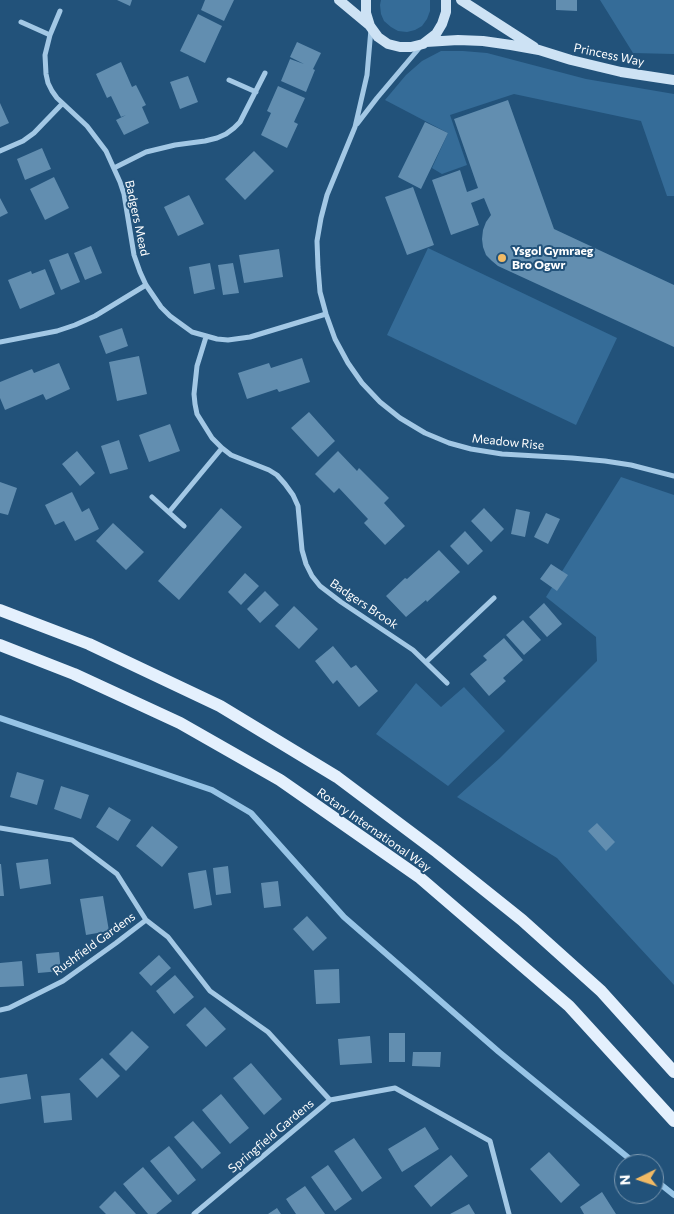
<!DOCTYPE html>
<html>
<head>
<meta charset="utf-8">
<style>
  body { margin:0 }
  #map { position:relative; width:674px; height:1214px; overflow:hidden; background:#22527a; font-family:Commissioner,sans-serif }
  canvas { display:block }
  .north { position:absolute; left:614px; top:1154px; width:50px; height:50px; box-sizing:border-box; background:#22527a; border:1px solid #7a97af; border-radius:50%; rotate:266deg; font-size:14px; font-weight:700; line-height:20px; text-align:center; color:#fff }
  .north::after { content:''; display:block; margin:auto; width:18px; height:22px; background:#f1ba65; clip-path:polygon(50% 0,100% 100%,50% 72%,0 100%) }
</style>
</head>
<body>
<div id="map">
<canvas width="674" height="1214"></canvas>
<div class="north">N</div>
</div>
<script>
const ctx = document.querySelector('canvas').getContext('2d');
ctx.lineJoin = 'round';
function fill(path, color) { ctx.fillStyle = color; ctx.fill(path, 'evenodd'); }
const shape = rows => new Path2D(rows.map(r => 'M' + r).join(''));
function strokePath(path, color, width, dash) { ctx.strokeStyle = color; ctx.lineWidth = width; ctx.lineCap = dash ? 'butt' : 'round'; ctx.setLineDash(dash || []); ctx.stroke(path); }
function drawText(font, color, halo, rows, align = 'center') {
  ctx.font = font + ' Commissioner,sans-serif'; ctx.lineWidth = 4; ctx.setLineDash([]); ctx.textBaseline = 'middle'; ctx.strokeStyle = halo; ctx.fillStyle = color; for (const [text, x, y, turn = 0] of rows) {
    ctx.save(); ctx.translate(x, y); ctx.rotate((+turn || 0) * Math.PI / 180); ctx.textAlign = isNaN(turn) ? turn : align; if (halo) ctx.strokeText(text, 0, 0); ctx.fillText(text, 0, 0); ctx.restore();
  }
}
const green = shape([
  [381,0,430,0,430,11,427,19,422,26,415,30,407,32,398,31,391,27,384,21,381,14,380,5],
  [600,0,674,0,674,54,633,53],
  [441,51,463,51,487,53,586,79,674,94,674,196,667,196,641,121,514,94,450,115,467,165,442,174,432,168,448,133,385,100,406,75,422,61],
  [428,248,617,338,576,425,387,335],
  [621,477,674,495,674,985,557,858,457,797,500,758,597,661,596,637,546,597],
  [416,683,441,707,464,687,505,731,448,786,376,734]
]);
const stream = shape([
  [0,718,212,790,251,813,344,917,499,1052,636,1164],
  [654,1179,674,1195]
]);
const building = shape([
  [117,0,132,0,130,6],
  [205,0,234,0,224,21,201,10],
  [556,0,577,0,577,11,556,10],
  [198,14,222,26,205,63,180,51],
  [297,42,321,53,313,69,315,70,306,92,281,81,290,59,304,64,290,57],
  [121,62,132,87,136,85,146,105,142,107,149,123,124,135,116,120,126,115,121,117,111,96,107,98,96,74],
  [188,76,198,102,180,109,170,82],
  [278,86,305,98,294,122,298,124,287,148,261,135,271,113,267,111],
  [508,100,554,229,674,285,674,347,498,266,492,261,486,255,483,247,482,239,483,230,486,222,491,215,484,198,471,203,479,225,451,235,432,180,460,170,467,192,478,188,454,119],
  [0,103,9,123,0,127],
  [425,122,448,133,421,189,398,177],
  [42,148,51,169,25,180,17,159],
  [254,151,274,171,245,200,225,179],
  [54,177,69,208,45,220,30,189],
  [413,187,434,245,407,255,385,197],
  [189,195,204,224,178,236,164,207],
  [0,198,8,213,0,217],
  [91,246,102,273,85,280,74,253],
  [279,249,283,277,244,283,239,255],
  [68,253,80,282,61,290,49,260],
  [210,263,215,289,194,294,189,267],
  [233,263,239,293,223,295,218,265],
  [45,269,55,294,20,309,8,280,31,271,32,274],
  [122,328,128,346,106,354,99,336],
  [139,356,147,394,117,401,109,362],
  [302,358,310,382,279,392,277,389,247,399,238,373,269,363,271,368],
  [59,363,70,389,46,400,43,394,5,410,0,398,0,382,32,369,34,373],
  [309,412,335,441,318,457,291,428],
  [170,424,180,451,149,462,139,435],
  [119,440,128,469,110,474,101,446],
  [77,451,95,473,80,486,62,464],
  [338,451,357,471,359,468,389,498,384,503,405,526,385,545,364,523,368,519,339,488,334,493,315,474],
  [0,482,17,488,8,515,0,513],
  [72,492,82,512,89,508,99,529,75,541,64,521,55,525,45,505],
  [221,508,242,527,179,600,158,581],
  [484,508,504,529,491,542,471,521],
  [516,509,530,512,525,537,511,534],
  [546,513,560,519,548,544,534,537],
  [113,523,144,552,126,570,96,541],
  [465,531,483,551,468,565,450,546],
  [439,550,460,572,427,602,426,600,406,617,386,596,405,578,407,579],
  [551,564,568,575,557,591,540,579],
  [245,573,259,586,241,605,228,592],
  [265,591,279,605,260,623,247,609],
  [544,603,562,624,547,637,529,617],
  [294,606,318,629,299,649,275,626],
  [523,620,541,640,524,655,506,635],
  [504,638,523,660,503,678,506,681,489,696,470,674,487,660,483,656],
  [333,646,351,668,356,665,378,691,359,707,337,680,333,684,315,661],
  [17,772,44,780,37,805,10,797],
  [61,786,89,795,81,819,54,809],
  [109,807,131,820,118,841,96,827],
  [597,823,615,842,606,851,588,831],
  [152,826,178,847,162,867,136,846],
  [48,859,51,884,20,889,16,863],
  [0,864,1,864,4,896,0,896],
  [228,866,231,893,216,895,213,868],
  [206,870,212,905,194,909,188,873],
  [278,881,281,906,264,908,261,883],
  [103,896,109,931,86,935,80,899],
  [307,916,327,938,313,951,293,929],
  [59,952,61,971,38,973,36,954],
  [159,955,171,968,151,986,139,973],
  [22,961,24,986,0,987,0,963],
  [339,969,340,1003,316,1004,314,970],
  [175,975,194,997,174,1014,156,991],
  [205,1007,226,1029,206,1047,186,1025],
  [132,1031,149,1047,126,1071,109,1054],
  [389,1033,405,1033,405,1062,389,1062],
  [370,1036,372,1063,340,1065,338,1039],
  [413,1052,441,1052,440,1067,412,1066],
  [102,1058,120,1076,97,1098,79,1079],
  [251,1063,282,1099,264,1115,233,1078],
  [27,1074,31,1099,0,1104,0,1078],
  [70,1093,72,1120,44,1123,41,1096],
  [221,1094,249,1128,230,1144,202,1110],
  [193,1121,221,1153,202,1169,174,1137],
  [425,1127,439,1149,402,1172,388,1149],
  [354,1138,382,1178,362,1192,334,1151],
  [169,1146,196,1180,178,1195,150,1161],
  [549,1152,580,1185,561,1203,530,1169],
  [451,1155,468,1176,431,1207,414,1186],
  [328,1165,352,1199,335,1211,311,1177],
  [143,1167,172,1201,156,1214,148,1214,123,1184],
  [305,1186,325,1214,296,1214,286,1199],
  [115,1191,136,1214,106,1214,99,1207],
  [602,1192,616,1214,584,1214,580,1207],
  [469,1204,475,1214,450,1214],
  [277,1208,281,1214,268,1214]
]);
const street = shape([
  [60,11,50,35,45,55,46,74,48,83,52,91,57,98,87,126,106,151,120,182,124,194,134,255,140,272,146,285,161,307,170,316,192,332,217,339,228,340,250,337,326,314],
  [21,22,50,35],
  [371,29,367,75,355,127,327,195,321,218,317,241,318,267,320,292,326,314,335,339,348,363,362,383,380,402,400,418,425,433,449,443,471,449,502,454,572,458,605,461,631,465,674,476],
  [229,80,256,92],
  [357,124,377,98,421,46],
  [0,151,23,141,34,133,62,104],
  [114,168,146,152,175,145,205,141,217,138,226,134,234,128,240,122,265,73],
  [206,337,197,366,194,394,195,404,197,414,212,438,222,448,231,455,269,470,277,475,285,484,293,495,298,506,302,550,306,564,312,576,320,586,341,602,413,650,447,683],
  [0,342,57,331,75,325,95,316,146,285],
  [152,497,184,526],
  [169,512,222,448],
  [426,662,494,598],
  [0,828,72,840,117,874,146,920,116,943,63,981,9,1008,0,1010],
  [146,920,168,937,210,991,268,1032,330,1100],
  [194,1214,330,1100,395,1088,490,1141,509,1214]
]);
const secondary = shape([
  [339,0,369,25],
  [366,0,366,13,370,26,378,37,388,44,400,47,411,47,423,44,436,34,442,24,446,12,446,0],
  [461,0,534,47],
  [426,42,458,40,483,41,511,45,539,50,571,60,621,72,674,80]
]);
const primary = shape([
  [0,610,89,644,220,706,337,777,437,852,522,920,601,991,674,1072],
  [0,645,74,674,180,723,280,780,419,877,569,1006,674,1121]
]);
const markers = [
  [502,258,5,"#f1ba65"]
];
const streetNames = [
  ["Princess Way",609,55,12],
  ["Badgers Mead",137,218,78],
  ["Meadow Rise",508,442,6],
  ["Badgers Brook",364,604,34],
  ["Rotary International Way",374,830,35],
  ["Rushfield Gardens",94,944,-36],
  ["Springfield Gardens",271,1136,-40]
];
const poiNames = [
  ["Ysgol Gymraeg",512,251],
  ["Bro Ogwr",512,265]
];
fill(green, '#356c98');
strokePath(stream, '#97c4e6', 6);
fill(building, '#628eb0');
strokePath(street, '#a3c8e5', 5);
strokePath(secondary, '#cde2f4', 10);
strokePath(primary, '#e4f0fd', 12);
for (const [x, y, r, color] of markers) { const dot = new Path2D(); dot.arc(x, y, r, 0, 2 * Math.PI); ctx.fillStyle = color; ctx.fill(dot); strokePath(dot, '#22527a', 2); }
drawText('12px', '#fff', '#22527a', streetNames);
drawText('bold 12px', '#fff', '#22527a', poiNames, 'left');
</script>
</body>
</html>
